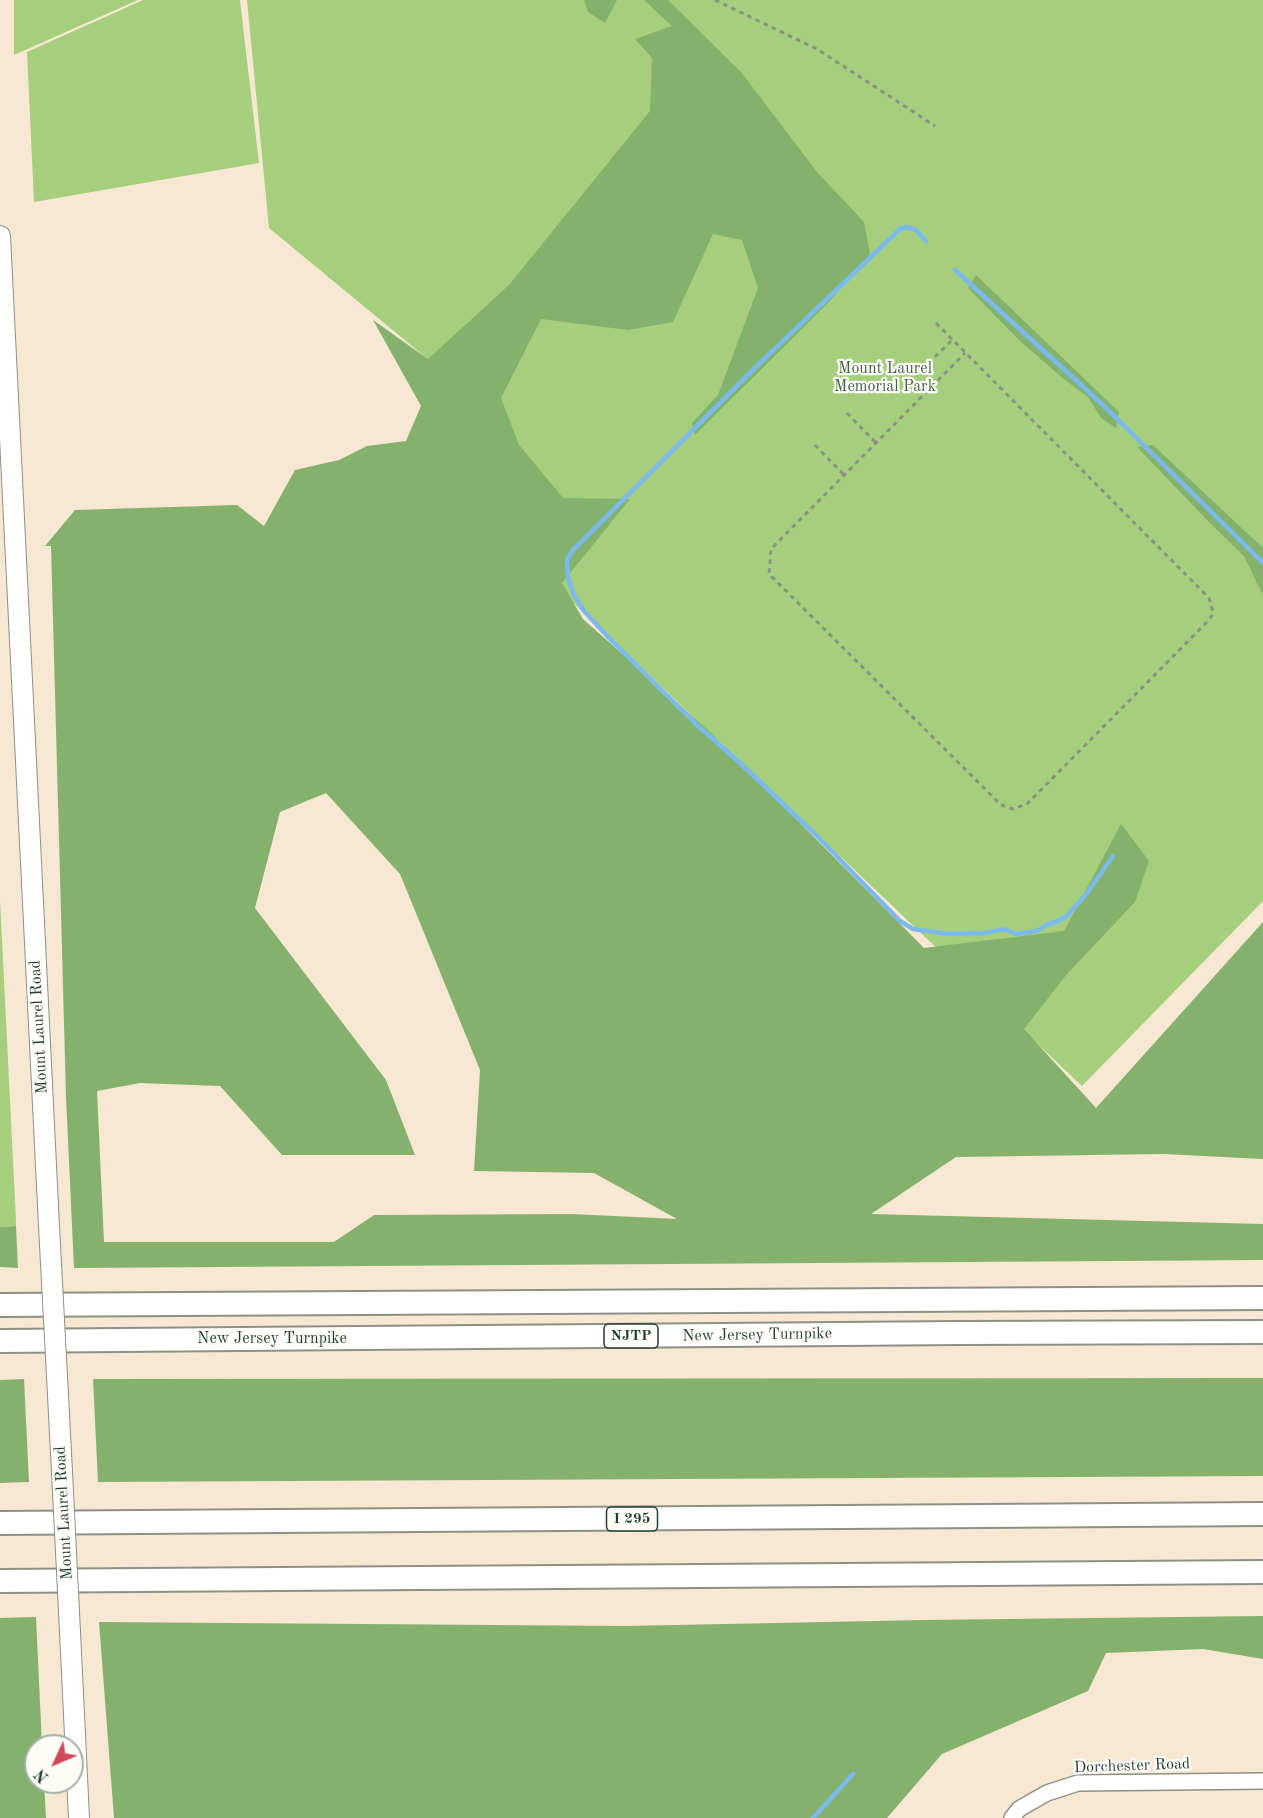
<!DOCTYPE html>
<html>
<head>
<meta charset="utf-8">
<style>
  body { margin:0 }
  #map { position:relative; width:1263px; height:1818px; overflow:hidden; background:#f7e7d3; font-family:"Old Standard TT",serif }
  canvas { display:block }
  .north { position:absolute; left:24px; top:1734px; width:60px; height:60px; box-sizing:border-box; background:#fdfcf7; border:2px solid #a4b0a9; border-radius:50%; rotate:226deg; font-size:16px; font-weight:700; line-height:24px; text-align:center; color:#1f3d34 }
  .north::after { content:''; display:block; margin:auto; width:21px; height:27px; background:#d1495b; clip-path:polygon(50% 0,100% 100%,50% 72%,0 100%) }
</style>
</head>
<body>
<div id="map">
<canvas width="1263" height="1818"></canvas>
<div class="north">N</div>
</div>
<script>
const ctx = document.querySelector('canvas').getContext('2d');
ctx.lineJoin = 'round';
function fill(path, color) { ctx.fillStyle = color; ctx.fill(path, 'evenodd'); }
const shape = rows => new Path2D(rows.map(r => 'M' + r).join(''));
function strokePath(path, color, width, dash) { ctx.strokeStyle = color; ctx.lineWidth = width; ctx.lineCap = dash ? 'butt' : 'round'; ctx.setLineDash(dash || []); ctx.stroke(path); }
function drawText(font, color, halo, rows, align = 'center') {
  ctx.font = font + ' "Old Standard TT",serif'; ctx.lineWidth = 4.5; ctx.setLineDash([]); ctx.textBaseline = 'middle'; ctx.strokeStyle = halo; ctx.fillStyle = color; for (const [text, x, y, turn = 0] of rows) {
    ctx.save(); ctx.translate(x, y); ctx.rotate((+turn || 0) * Math.PI / 180); ctx.textAlign = isNaN(turn) ? turn : align; if (halo) ctx.strokeText(text, 0, 0); ctx.fillText(text, 0, 0); ctx.restore();
  }
}
const green = shape([
  [14,0,138,0,14,55],
  [143,0,240,0,259,163,34,202,27,52],
  [247,0,1263,0,1263,901,1082,1086,544,575,435,365,269,228],
  [0,900,16,1221,16,1226,0,1227]
]);
const forest = shape([
  [584,0,617,0,605,23,588,12],
  [644,0,668,0,741,72,817,172,864,222,870,254,829,302,695,435,692,423,718,395,758,288,742,240,713,234,673,322,628,330,541,319,501,398,519,445,563,498,630,499,562,583,583,619,708,730,924,948,1064,931,1121,824,1149,861,1135,902,1067,974,1024,1029,1096,1108,1263,922,1263,1159,1164,1154,956,1157,871,1214,1263,1224,1263,1260,74,1268,66,1097,51,546,45,546,75,510,237,505,264,526,295,470,339,460,367,446,406,441,421,406,373,320,428,359,509,285,650,111,652,58,635,39,672,26],
  [326,793,400,874,480,1070,474,1171,594,1173,677,1219,572,1214,374,1215,334,1242,104,1242,97,1091,140,1083,220,1086,282,1155,415,1155,386,1080,255,908,280,812],
  [976,275,1119,412,1116,428,1101,418,1088,397,1065,380,1020,341,968,288],
  [1153,445,1263,548,1263,595,1244,556,1209,522,1137,447],
  [16,1226,18,1268,0,1267,0,1227],
  [1263,1378,1263,1476,98,1482,93,1379],
  [24,1379,29,1482,0,1483,0,1380],
  [1263,1616,1263,1659,1203,1649,1106,1653,1088,1691,942,1754,887,1818,114,1818,99,1622,626,1626,923,1620],
  [36,1617,42,1746,36,1746,36,1782,44,1782,46,1818,0,1818,0,1618]
]);
const stream = shape([
  [926,241,916,230,906,227,900,229,760,363,572,551,567,560,568,578,574,595,584,611,609,638,697,725,738,761,815,834,900,921,913,929,949,934,985,933,1004,929,1016,934,1037,931,1046,925,1056,922,1067,916,1087,893,1113,856],
  [955,270,1102,404,1263,563],
  [813,1818,853,1774]
]);
const path = shape([
  [715,0,817,49,935,126],
  [936,323,1209,598,1212,608,1213,614,1207,622,1027,804,1013,809,1001,805,769,574,771,549,965,353],
  [916,376,952,340],
  [847,413,876,443],
  [815,445,844,475]
]);
const minor = shape([
  [1012,1818,1019,1809,1047,1793,1078,1783,1263,1781]
]);
const major = shape([
  [0,236,49,1226],
  [58,1395,62,1472],
  [70,1632,79,1818]
]);
const highway = shape([
  [0,1305,1263,1298],
  [0,1341,960,1333,1263,1332],
  [0,1523,1263,1514],
  [0,1581,1263,1572]
]);
const majorBridge = shape([
  [49,1226,58,1395],
  [62,1472,70,1632]
]);
const shields = [
  [631,1336,54],
  [632,1519,51]
];
const shieldNames = [
  ["NJTP",631,1336],
  ["I 295",632,1519]
];
const parkNames = [
  ["Mount Laurel",885,369],
  ["Memorial Park",885,387]
];
const streetNames = [
  ["Mount Laurel Road",39,1027,-93],
  ["New Jersey Turnpike",757,1335,-1],
  ["New Jersey Turnpike",272,1339],
  ["Mount Laurel Road",64,1513,-93],
  ["Dorchester Road",1132,1766,-2]
];
fill(green, '#a5cf7c');
fill(forest, '#84b26c');
strokePath(stream, '#7bbaef', 4.5);
strokePath(minor, '#8b9284', 18);
strokePath(major, '#8b9284', 22);
strokePath(highway, '#8b9284', 26);
strokePath(path, '#8b9284', 3, [4.5, 4.5]);
strokePath(minor, '#fff', 15);
strokePath(major, '#fff', 20);
strokePath(highway, '#fff', 22);
strokePath(majorBridge, '#8b9284', 22, []);
strokePath(majorBridge, '#fff', 20);
for (const [x, y, w] of shields) { const box = new Path2D(); box.roundRect(x - w / 2, y - 12, w, 24, 4.5); ctx.fillStyle = '#fdfcf7'; ctx.fill(box); strokePath(box, '#1f3d34', 1.5); }
drawText('bold 15px', '#1f3d34', null, shieldNames);
drawText('16px', '#406246', '#fdfcf7', parkNames);
drawText('16px', '#1f3d34', '#fdfcf7', streetNames);
</script>
</body>
</html>
